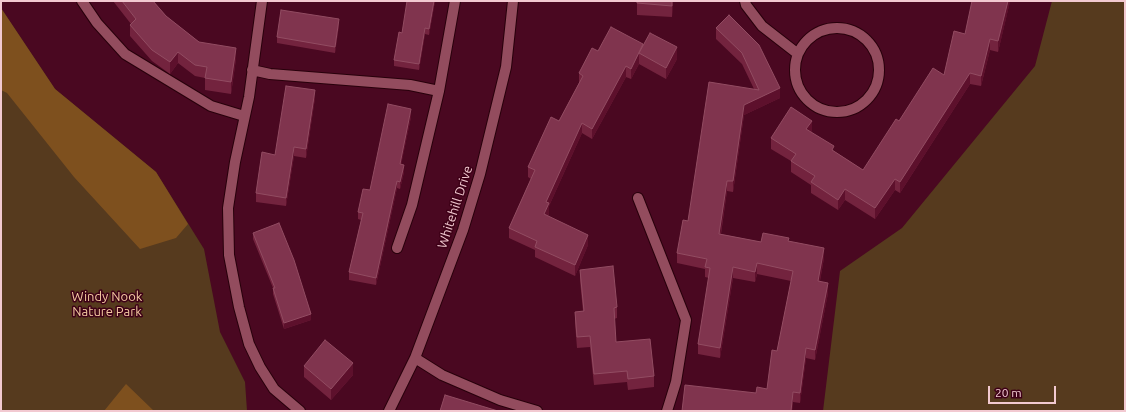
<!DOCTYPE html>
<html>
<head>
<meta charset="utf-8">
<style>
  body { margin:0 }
  #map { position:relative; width:1126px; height:412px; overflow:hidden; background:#4a0821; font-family:Ubuntu,sans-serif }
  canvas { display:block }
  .frame { position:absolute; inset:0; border:2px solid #f2c9d1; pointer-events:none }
  .scale { position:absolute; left:988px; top:386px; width:68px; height:18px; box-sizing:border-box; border:2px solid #f2c9d1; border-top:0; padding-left:5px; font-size:12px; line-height:14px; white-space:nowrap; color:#f2c9d1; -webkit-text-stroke:3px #3e0017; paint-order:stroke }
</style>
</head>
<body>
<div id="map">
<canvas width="1126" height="412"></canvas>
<div class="frame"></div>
<div class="scale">20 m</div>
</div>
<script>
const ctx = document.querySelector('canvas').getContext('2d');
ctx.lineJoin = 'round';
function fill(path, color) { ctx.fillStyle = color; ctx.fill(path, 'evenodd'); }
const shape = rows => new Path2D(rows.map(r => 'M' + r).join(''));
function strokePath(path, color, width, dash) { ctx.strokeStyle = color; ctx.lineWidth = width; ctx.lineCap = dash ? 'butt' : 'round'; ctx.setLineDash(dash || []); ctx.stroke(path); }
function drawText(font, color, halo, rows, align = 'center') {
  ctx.font = font + ' Ubuntu,sans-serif'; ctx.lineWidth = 3; ctx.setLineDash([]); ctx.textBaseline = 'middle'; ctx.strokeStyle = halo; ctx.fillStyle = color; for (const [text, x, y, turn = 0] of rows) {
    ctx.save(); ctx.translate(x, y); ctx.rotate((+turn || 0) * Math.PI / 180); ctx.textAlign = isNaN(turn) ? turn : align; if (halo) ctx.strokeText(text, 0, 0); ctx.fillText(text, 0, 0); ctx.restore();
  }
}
const green = shape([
  [1052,1,1125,1,1125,411,823,411,840,271,902,228,1035,66],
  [1,8,55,89,156,172,204,249,220,332,245,382,247,411,1,411]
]);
const forest = shape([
  [1,8,55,89,156,172,188,224,176,238,140,249,74,177,7,93,1,90],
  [126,384,154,411,104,411]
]);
const minor = shape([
  [82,1,97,23,125,54,211,106,244,116],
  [262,1,249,97,235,162,228,208,229,255,239,307,249,344,260,367,274,389,300,411],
  [745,1,746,5,762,26,798,54],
  '795 70a42 42 0 1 1 84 0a42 42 0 1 1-84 0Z',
  [252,70,270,74,410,85,439,91],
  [638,198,686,320,676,382,667,411],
  [397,248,412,205,439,91,455,1],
  [415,358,442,375,500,400,537,411],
  [389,411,415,358,463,230,480,174,506,67,513,1]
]);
const wall = shape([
  [113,1,153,1,166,16,199,42,236,59,231,94,205,90,205,78,195,76,178,63,170,74,152,61,130,36,130,25,131,24],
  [435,1,429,35,425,34,419,70,394,66,394,60,402,33],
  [637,1,673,1,672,17,637,15],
  [1010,1,998,52,990,50,981,86,970,84,900,193,895,190,875,219,845,200,838,210,811,193,811,185,791,172,791,161,771,149,771,138,812,132,811,132,834,151,863,170,899,121,944,75,965,34],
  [729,15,780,98,744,115,733,192,727,191,721,234,761,242,789,241,824,258,820,281,828,293,815,360,806,358,800,403,793,402,792,411,682,411,756,393,767,389,777,351,791,281,757,274,755,282,733,278,720,358,698,354,698,344,709,278,705,277,705,269,677,263,677,253,754,89,742,64,716,39,716,28],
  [339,25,335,53,277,43,277,37],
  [643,44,677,59,666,79,639,64,631,79,626,77,592,139,582,133,549,206,549,214,548,216,588,245,575,276,535,257,535,250,509,238,509,228,531,179,528,177,528,167,559,121,579,83,579,73,598,51],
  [315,98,306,158,294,156,286,206,256,202,256,193,275,155],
  [411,117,401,164,404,172,400,189,397,188,376,285,349,280,349,272,361,220,358,219,358,212],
  [253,233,311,320,284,329,273,294,273,288,253,239],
  [580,270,617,307,617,318,614,319,616,342,654,376,654,387,628,390,627,382,594,385,590,347,577,348,575,323,575,312,583,311,580,281],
  [304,366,353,375,331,400,304,377]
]);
const shadedWall = shape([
  [434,1,435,1,429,35,429,29],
  [672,1,673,1,672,17],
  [1008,1,1010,1,1010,2,998,52,998,41],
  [339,19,339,25,335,53,335,47],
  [425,28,425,34,419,70,419,64],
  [990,39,990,50,981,86,981,76],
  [677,47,677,59,666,79,666,68],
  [236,48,236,59,231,94,231,82],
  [178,52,178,63,170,74,170,62],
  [639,54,639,64,631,79,631,69],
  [626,66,626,77,592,139,592,129],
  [970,73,970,84,900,193,900,182],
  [780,88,780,98,744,115,733,192,733,181,744,105],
  [315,90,315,98,306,158,306,149],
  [411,109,411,117,400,171,400,164],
  [812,121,812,132,806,140,806,129],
  [582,123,582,133,549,206,549,214,544,224,544,214,546,202],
  [294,147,294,156,286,206,286,198],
  [404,165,404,172,400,189,400,182],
  [895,179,895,190,875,219,875,208],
  [397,181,397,188,376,285,376,278],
  [727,181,727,191,719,244,719,234],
  [845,189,845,200,838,210,838,200],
  [588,235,588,245,575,276,575,265],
  [824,248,824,258,818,291,818,281],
  [757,263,757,274,755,282,755,272],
  [733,267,733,278,720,358,720,348],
  [828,283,828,293,815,360,815,350],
  [311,314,311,320,284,329,284,323],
  [806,348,806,358,800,403,800,393],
  [353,363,353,375,331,400,331,389],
  [793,392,793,402,792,411,791,411]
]);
const building = shape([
  [122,1,153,1,166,16,199,42,236,48,231,82,205,78,207,67,195,65,178,52,170,62,152,50,130,25,136,19,122,1],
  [407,1,434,1,429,29,425,28,419,64,394,60,399,32,402,33,407,1],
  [637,1,672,1,672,6,637,3,637,1],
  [972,1,1008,1,998,41,990,39,981,76,970,73,900,182,895,179,875,208,845,189,838,200,811,182,815,176,791,161,796,154,771,138,791,107,812,121,806,129,834,146,832,150,863,170,896,119,899,121,933,68,944,75,954,31,965,34,972,1],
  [281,10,339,19,335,47,277,37,281,10],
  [729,15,759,45,780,88,744,105,733,181,727,181,719,234,761,242,763,233,789,238,788,241,824,248,818,281,828,283,815,350,806,348,800,393,793,392,791,411,682,411,685,385,756,393,757,387,767,389,772,350,777,351,793,271,757,263,755,272,733,267,720,348,698,344,710,268,705,267,707,259,677,253,683,220,688,221,709,82,759,90,742,53,716,28,729,15],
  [611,27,643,44,631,69,626,66,592,129,582,123,546,202,549,203,544,214,588,235,575,265,535,247,537,241,509,228,535,170,528,167,551,117,559,121,583,76,579,73,592,48,598,51,611,27],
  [650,33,677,47,666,68,639,53,650,33],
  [286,86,315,90,306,149,294,147,286,198,256,193,262,152,275,155,286,86],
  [388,104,411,109,400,164,404,165,400,182,397,181,376,278,349,272,363,213,358,212,363,189,370,190,388,104],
  [279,223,294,260,311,314,284,323,273,288,275,288,253,233,279,223],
  [613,266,617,307,614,308,616,342,650,339,654,376,628,379,627,371,594,374,590,336,577,337,575,312,584,311,580,270,613,266],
  [325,340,353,363,331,389,304,366,325,340],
  [445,395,498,411,440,411,445,395]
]);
const streetNames = [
  ["Whitehill Drive",455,207,-72]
];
const parkNames = [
  ["Windy Nook",107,297],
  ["Nature Park",107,312]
];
fill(green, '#563a1e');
fill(forest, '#7e501e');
strokePath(minor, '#28000b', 12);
strokePath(minor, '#934c5e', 10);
fill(wall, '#73233e');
fill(shadedWall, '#5d102c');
fill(building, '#80344e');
strokePath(building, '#924c62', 1);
drawText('13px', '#f2c9d1', '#3e0017', streetNames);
drawText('13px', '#f3c9a1', '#3e0017', parkNames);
</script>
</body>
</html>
